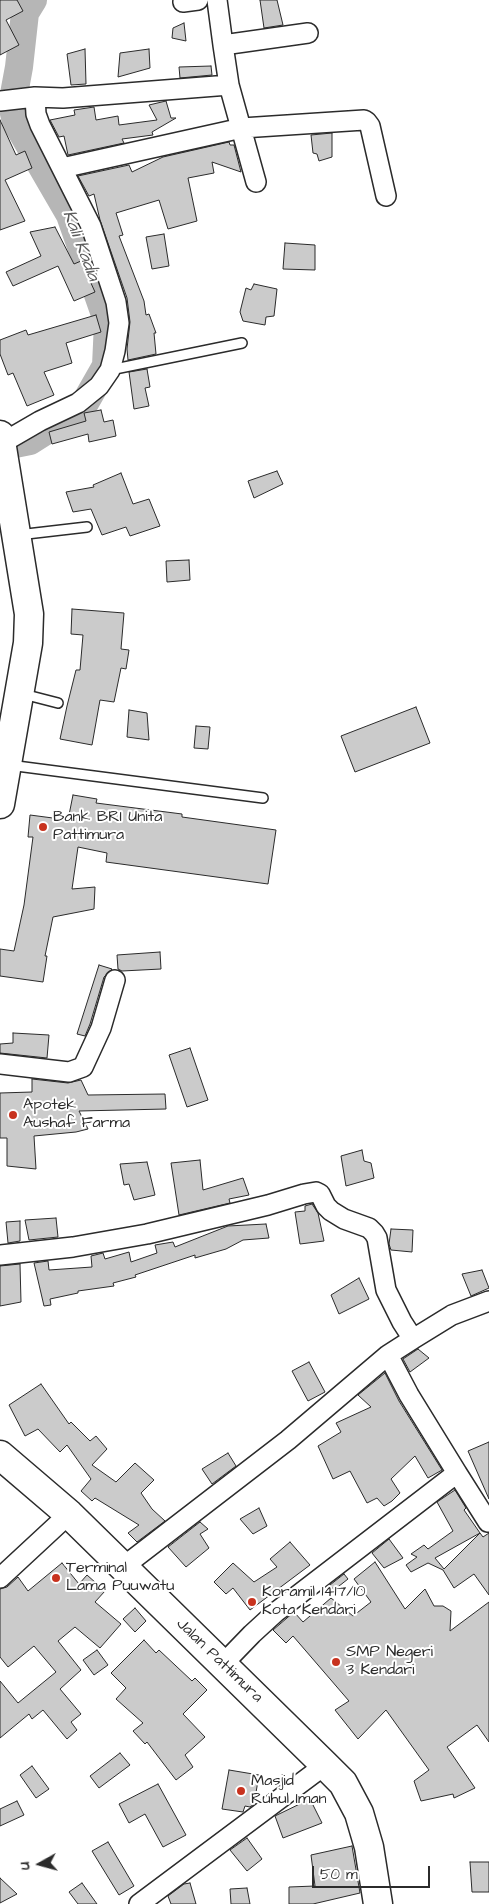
<!DOCTYPE html>
<html>
<head>
<meta charset="utf-8">
<style>
  body { margin:0 }
  #map { position:relative; width:489px; height:1904px; overflow:hidden; background:#fff; font-family:"Architects Daughter",sans-serif }
  canvas { display:block }
  .north { position:absolute; left:15px; top:1839px; width:50px; height:50px; -webkit-text-stroke:4px #fff; paint-order:stroke; rotate:263deg; font-size:14px; font-weight:700; line-height:20px; text-align:center; color:#2b2b2b }
  .north::after { content:''; display:block; margin:auto; width:18px; height:22px; background:#2b2b2b; clip-path:polygon(50% 0,100% 100%,50% 72%,0 100%) }
  .scale { position:absolute; left:312px; top:1866px; width:118px; height:22px; box-sizing:border-box; border:2px solid #2b2b2b; border-top:0; padding-left:6px; font-size:15px; line-height:18px; white-space:nowrap; color:#2b2b2b; -webkit-text-stroke:4px #fff; paint-order:stroke }
</style>
</head>
<body>
<div id="map">
<canvas width="489" height="1904"></canvas>
<div class="north">U</div>
<div class="scale">50 m</div>
</div>
<script>
const ctx = document.querySelector('canvas').getContext('2d');
ctx.lineJoin = 'round';
const shape = rows => new Path2D(rows.map(r => 'M' + r).join(''));
function strokePath(path, color, width, dash) { ctx.strokeStyle = color; ctx.lineWidth = width; ctx.lineCap = dash ? 'butt' : 'round'; ctx.setLineDash(dash || []); ctx.stroke(path); }
function fill(path, color) { ctx.fillStyle = color; ctx.fill(path, 'evenodd'); }
function drawText(font, color, halo, rows, align = 'center') {
  ctx.font = font + ' "Architects Daughter",sans-serif'; ctx.lineWidth = 4; ctx.setLineDash([]); ctx.textBaseline = 'middle'; ctx.strokeStyle = halo; ctx.fillStyle = color; for (const [text, x, y, turn = 0] of rows) {
    ctx.save(); ctx.translate(x, y); ctx.rotate((+turn || 0) * Math.PI / 180); ctx.textAlign = isNaN(turn) ? turn : align; if (halo) ctx.strokeText(text, 0, 0); ctx.fillText(text, 0, 0); ctx.restore();
  }
}
const river = shape([
  [0,447,30,441,82,408,106,366,108,323,70,215,16,122,12,105,19,67,25,13,33,0]
]);
const building = shape([
  [0,0,17,0,23,11,6,20,19,45,0,55,0,0],
  [260,0,277,0,283,25,264,28,260,0],
  [184,23,186,41,172,38,173,28,184,23],
  [85,49,86,84,71,85,67,54,85,49],
  [149,49,150,68,118,77,120,53,149,49],
  [211,66,212,75,180,78,179,67,211,66],
  [166,101,171,118,176,118,152,132,153,135,122,139,124,143,68,155,64,136,59,137,50,120,75,115,74,110,94,107,96,120,118,116,119,125,157,120,149,105,166,101],
  [0,120,16,155,25,151,32,168,5,180,25,221,0,230,0,120],
  [332,133,332,157,319,161,317,154,313,153,311,135,332,133],
  [229,142,230,145,234,145,241,172,212,162,214,173,188,178,197,221,168,229,159,200,116,213,123,235,119,236,144,301,146,315,149,314,156,333,154,333,156,354,128,360,127,349,130,322,127,298,100,220,94,194,89,196,78,176,129,165,132,172,163,157,229,142],
  [55,227,74,264,81,261,95,292,74,301,58,266,13,286,6,272,41,256,30,232,55,227],
  [164,234,169,266,152,269,146,237,164,234],
  [285,243,315,245,315,270,283,269,285,243],
  [254,284,277,289,274,316,266,317,265,325,243,321,240,312,246,288,251,290,254,284],
  [96,315,101,332,66,343,72,363,44,372,54,395,27,406,13,373,8,375,0,354,0,340,26,330,28,335,96,315],
  [147,369,150,387,145,388,149,406,134,409,129,372,147,369],
  [101,410,104,422,113,420,116,436,89,442,88,434,52,444,49,432,86,421,84,413,101,410],
  [277,471,283,484,254,498,248,481,277,471],
  [121,473,133,504,149,499,160,526,130,536,126,527,102,535,91,509,73,512,66,492,94,487,93,485,121,473],
  [189,560,190,580,167,582,166,561,189,560],
  [72,609,124,613,121,649,129,650,126,669,121,668,114,702,100,700,92,745,60,739,67,706,76,670,80,670,83,635,71,634,72,609],
  [416,707,430,743,355,772,341,736,416,707],
  [129,710,147,713,149,740,127,737,129,710],
  [196,726,210,727,208,749,194,748,196,726],
  [73,795,97,799,96,803,182,814,182,817,276,830,268,884,106,862,107,853,78,847,72,889,95,887,94,909,53,917,45,956,47,956,43,982,0,976,0,949,14,951,24,905,33,837,28,837,30,815,68,820,73,795],
  [160,952,161,969,122,971,118,969,117,955,160,952],
  [99,965,112,969,104,977,90,1024,85,1036,77,1034,99,965],
  [13,1033,49,1035,47,1058,0,1053,0,1044,13,1043,13,1033],
  [190,1048,208,1100,187,1107,169,1055,190,1048],
  [32,1079,68,1083,81,1080,88,1095,165,1094,166,1109,79,1111,88,1129,76,1132,34,1136,36,1169,7,1166,7,1138,0,1138,0,1093,32,1092,32,1079],
  [362,1150,364,1161,371,1163,374,1178,346,1186,341,1156,362,1150],
  [200,1160,203,1190,243,1178,249,1195,229,1199,230,1203,179,1215,171,1163,200,1160],
  [147,1162,155,1195,134,1200,129,1184,124,1185,120,1164,147,1162],
  [312,1204,318,1213,324,1241,300,1244,295,1212,305,1211,305,1206,312,1204],
  [56,1218,58,1237,29,1240,25,1220,56,1218],
  [20,1221,20,1241,8,1243,6,1222,20,1221],
  [266,1224,269,1238,243,1240,226,1249,195,1258,195,1255,135,1275,136,1277,113,1283,114,1286,78,1291,78,1293,50,1299,51,1305,44,1306,34,1263,48,1261,49,1270,92,1267,91,1256,103,1253,105,1259,129,1252,131,1262,157,1253,155,1245,173,1242,175,1247,228,1226,266,1224],
  [391,1229,413,1230,412,1252,391,1250,389,1244,391,1229],
  [20,1264,21,1302,0,1306,0,1266,20,1264],
  [482,1270,489,1288,471,1296,462,1274,482,1270],
  [359,1278,369,1299,339,1314,331,1295,359,1278],
  [418,1349,429,1358,410,1372,403,1359,418,1349],
  [309,1362,325,1392,308,1401,292,1371,309,1362],
  [385,1373,399,1401,442,1470,428,1478,415,1456,391,1479,400,1493,392,1501,384,1506,377,1498,367,1503,350,1471,333,1479,318,1446,341,1432,336,1423,371,1407,358,1395,385,1373],
  [41,1384,69,1424,71,1422,90,1441,96,1436,107,1449,92,1465,116,1482,135,1463,154,1480,141,1493,152,1509,165,1521,137,1542,128,1533,139,1525,95,1498,92,1501,81,1491,91,1479,67,1445,60,1452,38,1429,25,1436,9,1405,41,1384],
  [489,1442,489,1499,468,1451,489,1442],
  [228,1453,236,1466,212,1484,202,1469,228,1453],
  [455,1490,466,1508,464,1510,480,1533,435,1558,444,1569,480,1533,483,1537,489,1533,489,1595,474,1574,454,1588,443,1570,428,1563,411,1572,406,1565,417,1557,411,1554,424,1545,428,1549,453,1531,437,1502,455,1490],
  [259,1508,267,1526,253,1534,240,1519,259,1508],
  [200,1522,208,1529,200,1534,209,1548,186,1567,168,1547,200,1522],
  [389,1539,403,1558,384,1568,372,1553,389,1539],
  [290,1542,310,1565,250,1610,233,1588,226,1594,214,1582,233,1563,254,1582,277,1567,270,1559,290,1542],
  [375,1562,405,1609,425,1589,434,1606,443,1606,451,1611,450,1631,489,1602,489,1742,477,1725,447,1747,475,1788,454,1798,453,1794,421,1801,414,1781,429,1770,386,1710,358,1739,335,1710,349,1701,293,1636,286,1643,273,1630,294,1612,303,1622,331,1598,353,1616,371,1602,354,1579,375,1562],
  [62,1563,79,1584,87,1575,105,1591,95,1602,121,1624,100,1648,75,1627,58,1641,81,1670,60,1689,81,1714,71,1722,77,1730,67,1739,43,1710,32,1719,29,1714,0,1738,0,1681,18,1703,56,1672,34,1646,8,1667,0,1657,0,1589,7,1587,18,1577,28,1591,62,1563],
  [344,1574,348,1579,334,1590,330,1585,344,1574],
  [135,1608,146,1621,135,1632,123,1619,135,1608],
  [144,1640,156,1653,159,1650,192,1681,195,1678,207,1690,183,1714,205,1737,185,1755,193,1767,176,1780,147,1742,145,1744,133,1731,143,1723,116,1699,126,1688,111,1673,144,1640],
  [97,1650,108,1665,94,1675,83,1660,97,1650],
  [120,1753,130,1765,99,1788,90,1776,120,1753],
  [32,1766,49,1789,36,1798,20,1775,32,1766],
  [229,1770,259,1775,254,1804,250,1807,245,1806,243,1812,222,1809,229,1770],
  [158,1784,186,1835,163,1847,145,1814,129,1823,119,1804,158,1784],
  [310,1799,322,1823,283,1838,275,1816,310,1799],
  [17,1801,24,1815,0,1826,0,1809,17,1801],
  [247,1838,262,1859,247,1871,230,1850,247,1838],
  [108,1842,134,1886,119,1895,92,1851,108,1842],
  [352,1846,360,1893,313,1904,289,1904,289,1887,315,1886,311,1855,352,1846],
  [470,1862,489,1862,489,1892,472,1892,470,1862],
  [0,1878,17,1894,0,1903,0,1878],
  [82,1883,97,1904,78,1904,69,1892,82,1883],
  [190,1883,196,1904,171,1904,168,1896,184,1884,190,1883],
  [247,1888,250,1904,231,1904,230,1889,247,1888]
]);
const lane = shape([
  [110,370,242,343],
  [18,535,87,527],
  [23,694,58,703],
  [9,765,263,798]
]);
const street = shape([
  [217,0,223,45],
  [183,2,198,0],
  [0,101,35,97],
  [62,168,242,128,364,120,367,122,370,126,386,196],
  [256,182,229,85,223,45,308,33],
  [2,443,40,421,78,403,99,386,110,370,115,351,119,323,116,302,91,226,40,125,36,114,35,97,63,98,229,85],
  [0,1064,69,1072,83,1067,101,1028,115,980],
  [0,1255,73,1247,147,1234,268,1205,304,1194,316,1192,320,1194,326,1206,331,1211,344,1219,369,1228,374,1233,377,1238,386,1290,402,1322,413,1339,388,1355,409,1395,457,1473,276,1612,252,1634,223,1664],
  [413,1339,452,1315,489,1301],
  [457,1473,488,1522],
  [123,1567,288,1440,388,1355],
  [0,1578,69,1514],
  [139,1904,325,1765]
]);
const highway = shape([
  [0,435,29,614,28,643,0,804],
  [0,1455,69,1514,325,1765,343,1783,359,1813,369,1847,378,1904]
]);
const markers = [
  [43,827,5,"#c8321e"],
  [13,1115,5,"#c8321e"],
  [56,1578,5,"#c8321e"],
  [252,1602,5,"#c8321e"],
  [336,1662,5,"#c8321e"],
  [241,1791,5,"#c8321e"]
];
const poiNames = [
  ["Bank BRI Unita",53,818],
  ["Pattimura",53,836],
  ["Apotek",23,1106],
  ["Aushaf Farma",23,1124],
  ["Terminal",66,1569],
  ["Lama Puuwatu",66,1587],
  ["Koramil 1417/10",262,1593],
  ["Kota Kendari",262,1611],
  ["SMP Negeri",346,1653],
  ["3 Kendari",346,1671],
  ["Masjid",251,1782],
  ["Ruhul Iman",251,1800]
];
const streetNames = [
  ["Jalan Pattimura",219,1661,44]
];
const waterNames = [
  ["Kali Kadia",80,246,69]
];
strokePath(river, '#b6b6b6', 28);
fill(building, '#cbcbcb');
strokePath(building, '#2b2b2b', 1);
strokePath(lane, '#2b2b2b', 12);
strokePath(street, '#2b2b2b', 22);
strokePath(highway, '#2b2b2b', 31);
strokePath(lane, '#fff', 9);
strokePath(street, '#fff', 19);
strokePath(highway, '#fff', 28);
for (const [x, y, r, color] of markers) { const dot = new Path2D(); dot.arc(x, y, r, 0, 2 * Math.PI); ctx.fillStyle = color; ctx.fill(dot); strokePath(dot, '#fff', 2); }
drawText('16px', '#2b2b2b', '#fff', poiNames, 'left');
drawText('16px', '#2b2b2b', '#fff', streetNames);
drawText('italic 18px', '#5c5c5c', '#fff', waterNames);
</script>
</body>
</html>
